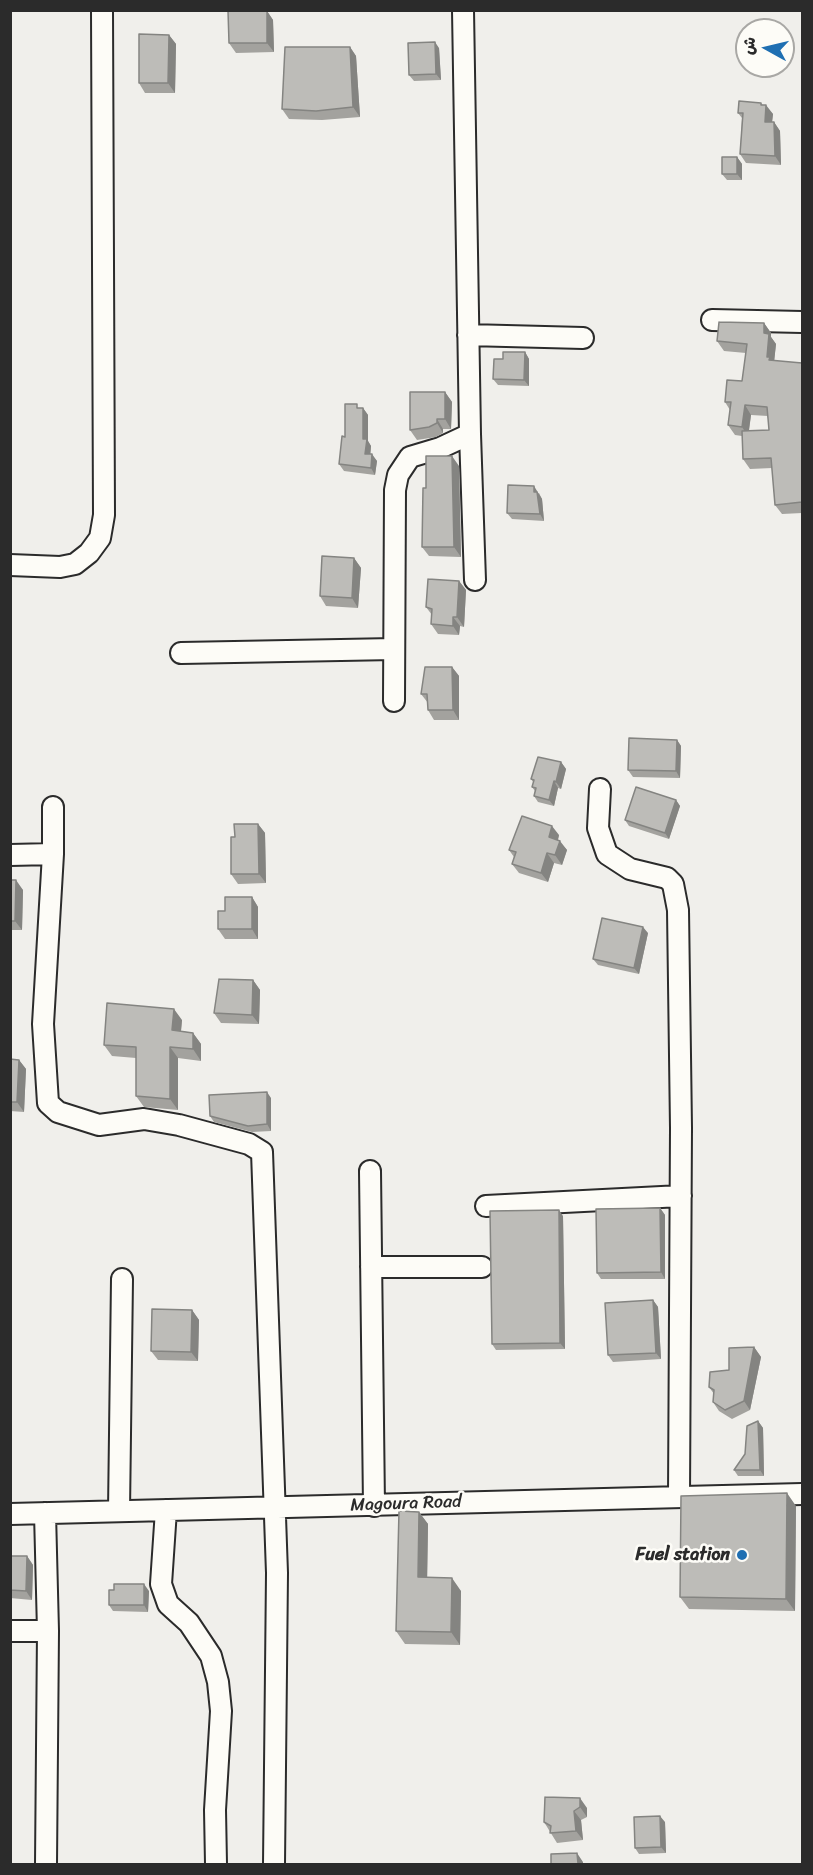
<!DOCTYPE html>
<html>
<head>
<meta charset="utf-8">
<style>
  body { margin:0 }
  #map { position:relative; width:813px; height:1875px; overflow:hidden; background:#f0efeb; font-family:Sriracha,"Playpen Sans Arabic",sans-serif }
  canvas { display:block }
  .frame { position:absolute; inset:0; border:12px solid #2b2b2b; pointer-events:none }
  .north { position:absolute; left:735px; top:18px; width:60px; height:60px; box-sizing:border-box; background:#fdfcf7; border:2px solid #a9a8a5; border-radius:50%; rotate:278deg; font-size:16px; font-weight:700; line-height:24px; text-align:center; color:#2b2b2b }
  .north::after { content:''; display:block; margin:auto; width:21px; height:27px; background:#1f6fb2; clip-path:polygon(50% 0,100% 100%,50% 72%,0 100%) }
</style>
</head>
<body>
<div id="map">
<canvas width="813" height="1875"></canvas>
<div class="frame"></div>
<div class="north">ش</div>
</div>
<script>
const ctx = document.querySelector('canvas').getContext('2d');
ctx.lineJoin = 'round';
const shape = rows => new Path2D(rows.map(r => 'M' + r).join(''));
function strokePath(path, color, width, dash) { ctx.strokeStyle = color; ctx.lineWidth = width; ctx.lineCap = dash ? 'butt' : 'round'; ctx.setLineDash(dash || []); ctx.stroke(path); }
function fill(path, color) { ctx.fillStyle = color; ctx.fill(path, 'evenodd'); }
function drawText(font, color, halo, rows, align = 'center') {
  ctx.font = font + ' Sriracha,sans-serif'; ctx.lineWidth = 5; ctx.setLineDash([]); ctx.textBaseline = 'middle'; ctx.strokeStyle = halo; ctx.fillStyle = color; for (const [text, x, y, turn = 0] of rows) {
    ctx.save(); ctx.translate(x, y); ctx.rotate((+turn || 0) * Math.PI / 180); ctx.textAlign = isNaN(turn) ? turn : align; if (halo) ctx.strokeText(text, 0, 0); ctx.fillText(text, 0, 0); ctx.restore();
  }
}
const minor = shape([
  [463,10,470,434,475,580],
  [712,320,802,322],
  [468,335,583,338],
  [10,565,60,567,75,564,89,553,100,538,104,515,102,10],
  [181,653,394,649],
  [394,701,395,490,398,475,410,457,440,448,470,434],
  [600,789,598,828,607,854,630,869,667,878,673,884,678,910,681,1128,679,1496],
  [53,807,53,854,43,1024,48,1103,58,1112,99,1125,144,1119,179,1125,249,1144,262,1152,277,1573,274,1864],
  [10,855,53,854],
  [370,1171,374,1506],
  [486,1206,681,1196],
  [371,1267,482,1267],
  [166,1510,161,1584,168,1604,189,1623,211,1656,218,1682,221,1711,215,1810,216,1864],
  [119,1511,122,1279],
  [45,1513,48,1631,46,1864],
  [10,1514,802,1494],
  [10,1631,48,1631]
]);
const wall = shape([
  [267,11,273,20,274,52,236,53,229,43],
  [169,35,176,44,175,93,145,93,139,83],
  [350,47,356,56,360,117,322,120,289,119,282,109],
  [439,48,441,80,414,81,409,75],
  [763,105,773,114,772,122,774,122,780,131,781,165,746,163,740,154,742,118,738,113],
  [737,157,742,164,742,180,727,180,722,174],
  [764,323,771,333,771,337,776,344,774,361,802,363,802,513,782,514,775,505,772,468,750,469,743,459,742,436,735,435,728,425,730,410,725,402,742,381,746,353,724,351,717,341],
  [751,415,768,416,769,430,749,431],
  [525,352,529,359,529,386,498,385,493,379,503,359],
  [445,392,452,402,451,429,443,429,443,433,436,437,417,440,410,430],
  [360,408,363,408,368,415,368,441,371,446,370,454,377,461,375,475,344,471,339,464,345,437],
  [459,466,461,557,429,556,422,547,426,488],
  [539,493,542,499,544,521,512,519,507,513],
  [354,558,361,568,358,608,326,606,320,596],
  [459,581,466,590,464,627,460,626,459,635,438,634,431,624,432,615,426,607],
  [452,667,459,676,459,720,434,720,428,710,428,703,421,694],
  [677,740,681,746,680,778,633,777,628,770],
  [561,762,566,769,561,789,558,788,554,806,538,802,534,796,535,791,532,787,534,783,531,779],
  [676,800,680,806,669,839,629,826,625,820],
  [258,824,265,833,266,883,238,884,231,874,235,837],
  [559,835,558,840,567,850,562,865,554,863,548,882,519,873,512,864,514,857,509,850],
  [10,880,23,890,22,930,10,930],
  [252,897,258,907,258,939,225,939,218,929,225,911],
  [648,933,639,974,598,965,593,959],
  [253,980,260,990,259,1024,221,1023,214,1013],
  [182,1020,181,1031,193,1033,201,1044,201,1061,178,1058,178,1110,144,1107,136,1096,136,1058,112,1056,104,1045],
  [10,1059,19,1060,26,1069,24,1112,10,1111],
  [271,1098,271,1131,252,1132,214,1122,210,1116],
  [660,1208,665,1215,665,1279,601,1279,597,1273],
  [563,1216,565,1349,496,1350,492,1344],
  [653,1300,658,1307,661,1359,613,1362,608,1355],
  [192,1310,199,1320,198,1361,158,1360,151,1351],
  [754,1347,761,1357,750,1410,732,1419,719,1411,713,1402,714,1394,709,1387],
  [758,1421,763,1428,764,1476,738,1476,734,1470,745,1454],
  [796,1506,795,1611,689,1609,680,1597],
  [419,1512,428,1524,427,1577,461,1591,460,1645,405,1644,396,1631],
  [10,1556,27,1556,33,1565,32,1600,10,1598],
  [149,1591,148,1612,113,1611,109,1605],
  [545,1797,587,1808,587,1817,581,1820,583,1840,557,1843,544,1822],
  [665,1822,666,1853,639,1854,635,1848]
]);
const shadedWall = shape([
  [267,11,273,20,274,52,267,43],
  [169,35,176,44,175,93,168,83],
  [435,42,439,48,441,80,436,74],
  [350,47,356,56,360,117,353,107],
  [761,103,766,109,766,105,773,114,771,131,765,122],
  [774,122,780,131,781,165,775,156],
  [737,157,742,164,742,180,737,174],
  [764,323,771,333,771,337,776,344,774,363,776,370,767,357,764,333],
  [525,352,529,359,529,386,524,380],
  [445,392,452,402,451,429,445,419],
  [745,405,751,415,748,436,742,427],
  [363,408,368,415,368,441,371,446,370,460,365,454,363,439],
  [437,419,443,429,443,433,437,423],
  [372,454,377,461,375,475,371,468],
  [452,456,459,466,461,557,454,547],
  [534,486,542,499,544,521,540,514,534,492],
  [354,558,361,568,358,608,352,598],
  [459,581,466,590,464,627,457,617],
  [453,617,460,626,459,635,453,626],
  [452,667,459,676,459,720,453,710],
  [677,740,681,746,680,778,676,771],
  [561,762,566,769,561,789,556,782],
  [554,781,558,788,554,806,549,800],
  [676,800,680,806,669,839,665,833],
  [258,824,265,833,266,883,259,874],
  [552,826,559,835,556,847,549,837],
  [560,841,567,850,562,865,555,855],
  [547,853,554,863,548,882,541,873],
  [16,880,23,890,22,930,15,921],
  [252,897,258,907,258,939,252,929],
  [643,927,648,933,639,974,634,968],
  [253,980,260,990,259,1024,252,1015],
  [174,1009,182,1020,180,1041,172,1030],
  [193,1033,201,1044,201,1061,193,1049],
  [170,1047,178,1058,178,1110,170,1099],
  [19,1060,26,1069,24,1112,17,1102],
  [267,1092,271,1098,271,1131,267,1124],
  [660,1208,665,1215,665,1279,661,1272],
  [559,1210,563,1216,565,1349,560,1343],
  [653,1300,658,1307,661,1359,656,1353],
  [192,1310,199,1320,198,1361,191,1352],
  [754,1347,761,1357,750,1410,744,1401],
  [758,1421,763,1428,764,1476,760,1470],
  [787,1493,796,1506,795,1611,786,1599],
  [419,1512,428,1524,427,1590,418,1577],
  [27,1556,33,1565,32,1600,26,1591],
  [452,1578,461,1591,460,1645,451,1632],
  [144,1584,149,1591,148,1612,144,1605],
  [580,1798,587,1808,587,1817,580,1807],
  [574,1811,581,1820,583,1840,576,1831],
  [660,1816,665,1822,666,1853,661,1847],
  [577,1853,583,1862,583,1864,578,1864]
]);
const building = shape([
  [228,11,267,11,267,43,229,43,228,11],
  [139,34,169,35,168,83,139,83,139,34],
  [435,42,436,74,409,75,408,43,435,42],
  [285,47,350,47,353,107,316,111,282,109,285,47],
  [739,101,761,103,761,105,766,105,765,122,774,122,775,156,740,154,743,113,738,113,739,101],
  [722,157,737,157,737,174,722,174,722,157],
  [719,322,764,323,764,333,769,334,767,357,770,357,769,360,802,363,802,502,775,505,771,458,743,459,742,431,769,430,767,407,745,405,742,427,728,425,731,402,725,402,727,380,742,381,747,344,717,341,719,322],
  [503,352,525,352,524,380,493,379,494,359,503,359,503,352],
  [410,392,445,392,445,419,437,419,437,423,429,427,410,430,410,392],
  [345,404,357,404,357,408,363,408,363,439,367,439,365,454,372,454,371,468,339,464,342,436,345,437,345,404],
  [426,456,452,456,454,547,422,547,423,488,426,488,426,456],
  [508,485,534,486,534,492,537,492,540,514,507,513,508,485],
  [322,556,354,558,352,598,320,596,322,556],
  [428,579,459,581,457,617,453,617,453,626,431,624,432,609,426,607,428,579],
  [425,667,452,667,453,710,428,710,427,694,421,694,425,667],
  [629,738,677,740,676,771,628,770,629,738],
  [538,757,561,762,556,782,554,781,549,800,534,796,536,788,532,787,534,780,531,779,538,757],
  [636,787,676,800,665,833,625,820,636,787],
  [522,816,552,826,549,837,560,841,555,855,547,853,541,873,512,864,516,852,509,850,522,816],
  [234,824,258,824,259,874,231,874,231,837,235,837,234,824],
  [10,880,16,880,15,921,10,921,10,880],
  [225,897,252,897,252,929,218,929,218,911,225,911,225,897],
  [602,918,643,927,634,968,593,959,602,918],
  [219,979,253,980,252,1015,214,1013,219,979],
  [107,1003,174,1009,172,1030,193,1033,193,1049,170,1047,170,1099,136,1096,136,1047,104,1045,107,1003],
  [10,1059,19,1060,17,1102,10,1102,10,1059],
  [267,1092,267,1124,248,1126,210,1116,209,1095,267,1092],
  [660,1208,661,1272,597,1273,596,1209,660,1208],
  [559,1210,560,1343,492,1344,490,1211,559,1210],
  [653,1300,656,1353,608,1355,605,1303,653,1300],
  [152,1309,192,1310,191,1352,151,1351,152,1309],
  [754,1347,744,1401,725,1410,713,1402,714,1390,709,1387,710,1372,729,1370,729,1348,754,1347],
  [758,1421,760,1470,734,1470,745,1454,747,1426,758,1421],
  [787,1493,786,1599,680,1597,681,1496,787,1493],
  [399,1511,419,1512,418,1577,452,1578,451,1632,396,1631,399,1511],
  [10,1556,27,1556,26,1591,10,1590,10,1556],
  [114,1584,144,1584,144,1605,109,1605,109,1590,114,1590,114,1584],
  [545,1797,580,1798,580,1807,574,1811,576,1831,550,1833,551,1826,544,1822,545,1797],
  [660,1816,661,1847,635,1848,634,1817,660,1816],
  [577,1853,578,1864,551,1864,551,1854,577,1853]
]);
const markers = [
  [742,1555,6,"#1f6fb2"]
];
const streetNames = [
  ["Magoura Road",406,1504,-2]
];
const poiNames = [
  ["Fuel station",730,1555]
];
strokePath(minor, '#2b2b2b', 24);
strokePath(minor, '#fdfcf7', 20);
fill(wall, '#a3a29e');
fill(shadedWall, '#848481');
fill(building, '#bdbcb8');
strokePath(building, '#848481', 1.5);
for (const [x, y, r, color] of markers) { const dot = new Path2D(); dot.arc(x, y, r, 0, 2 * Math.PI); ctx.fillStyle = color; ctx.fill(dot); strokePath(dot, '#fdfcf7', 2); }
drawText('18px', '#2b2b2b', '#fdfcf7', streetNames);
drawText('bold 18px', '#2b2b2b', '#fdfcf7', poiNames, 'right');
</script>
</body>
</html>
